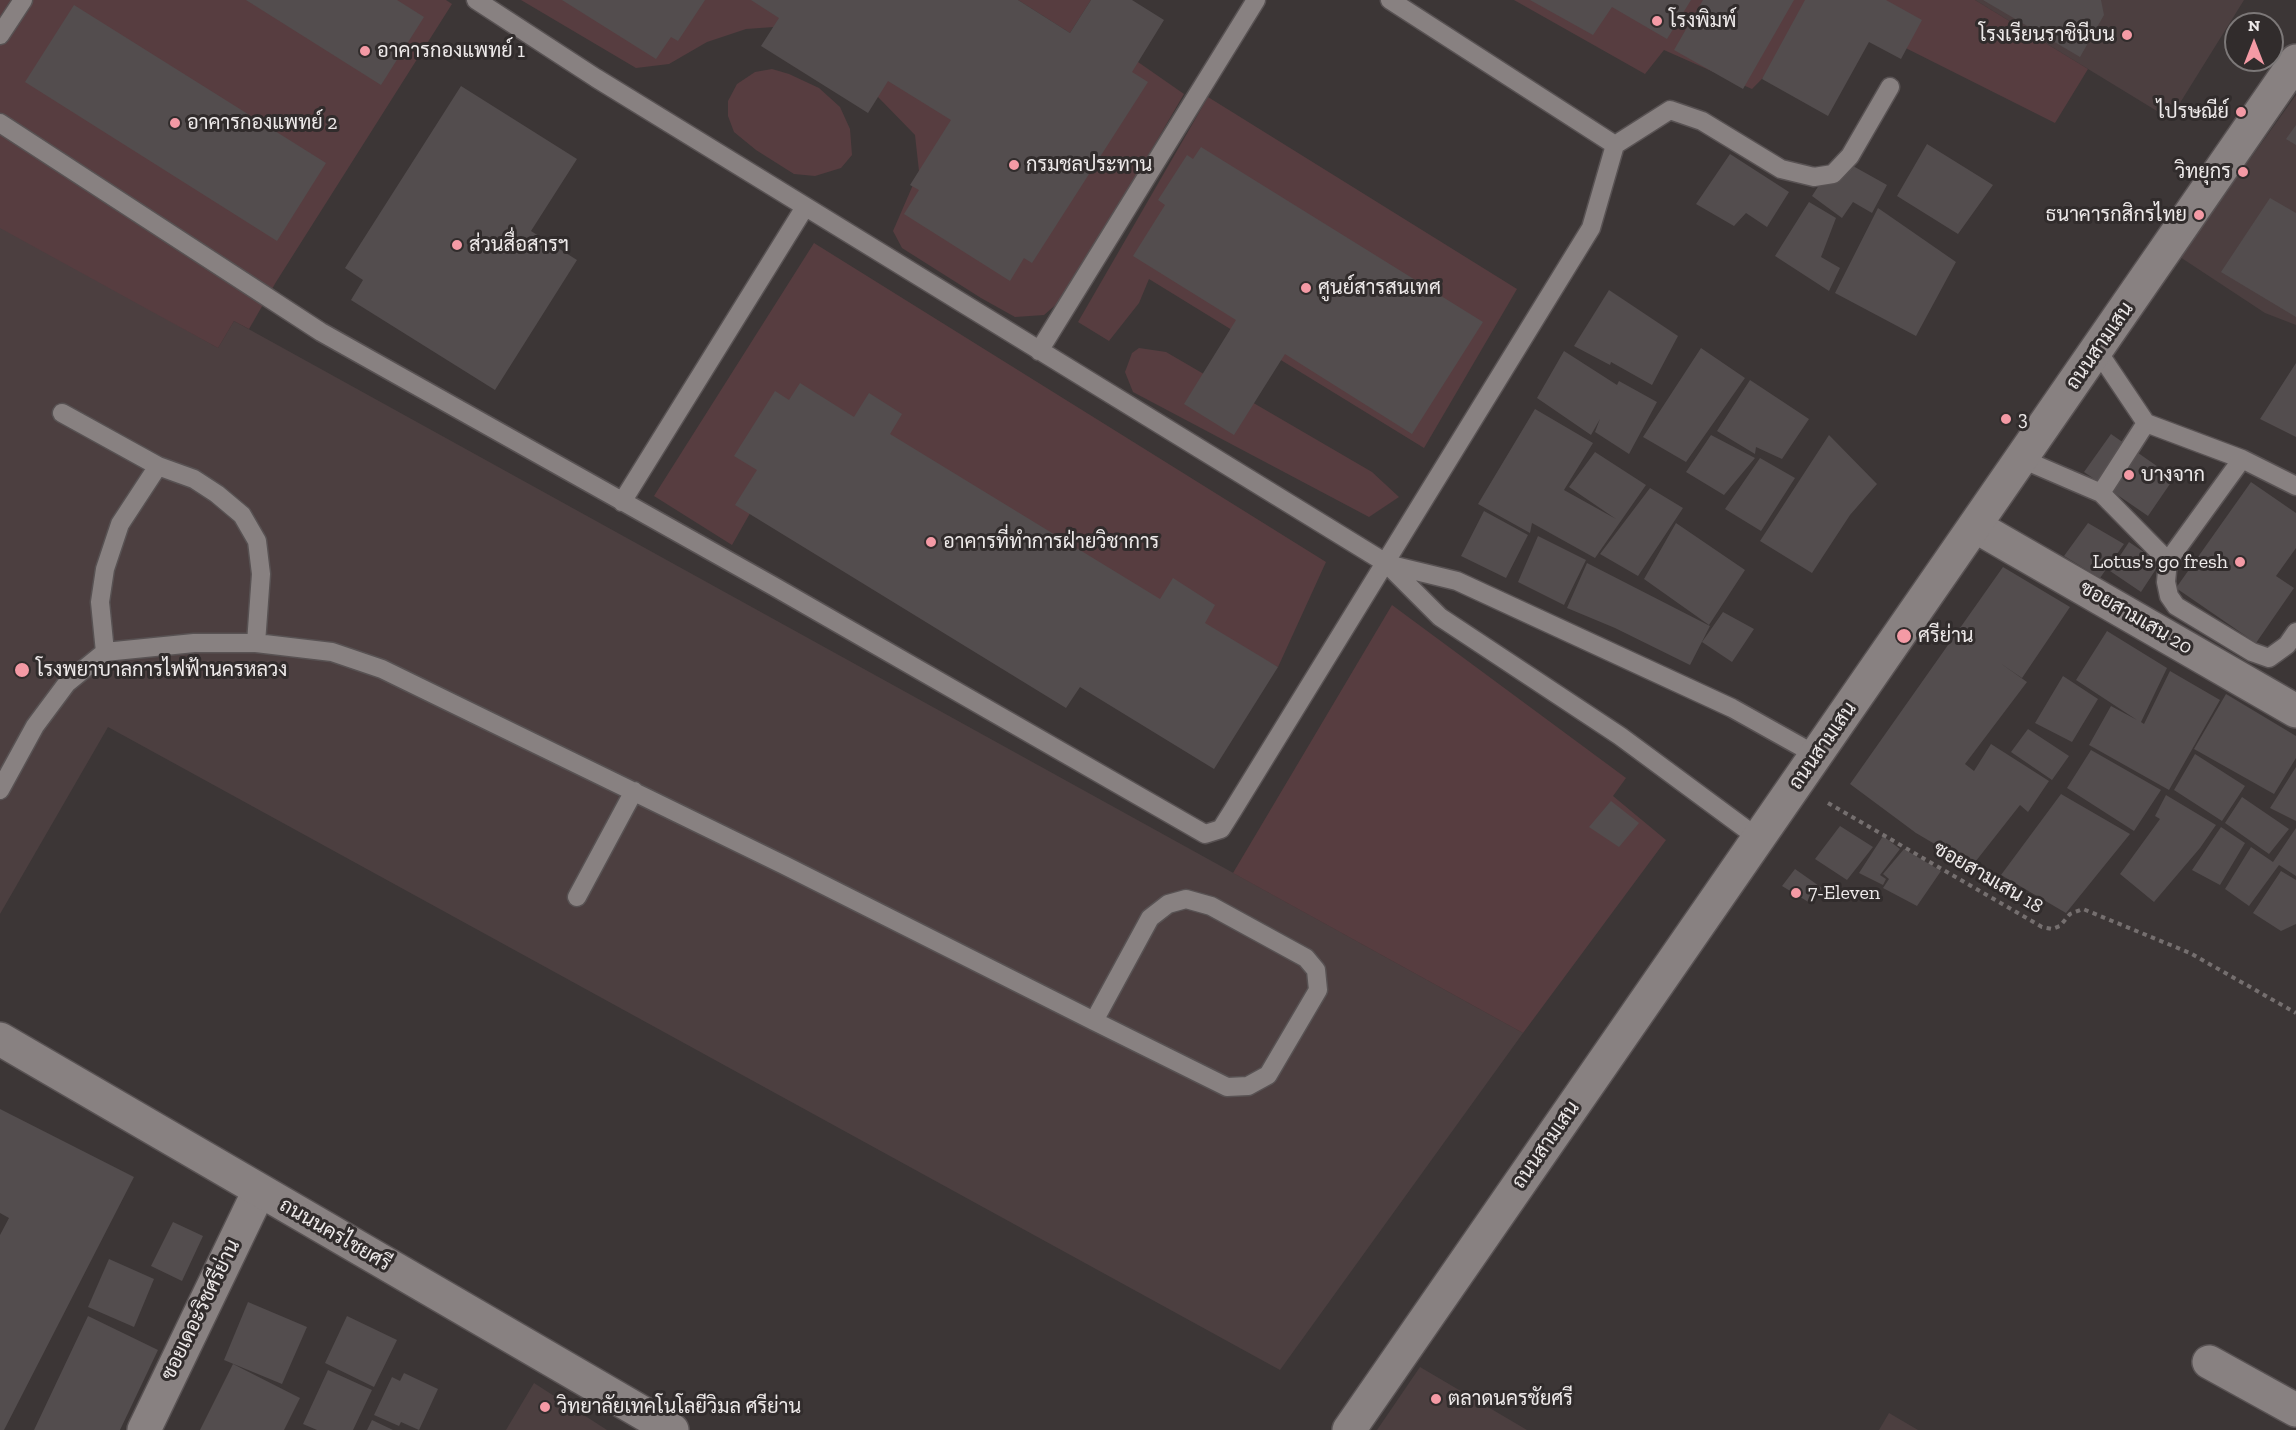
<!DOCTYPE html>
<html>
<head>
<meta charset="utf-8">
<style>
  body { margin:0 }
  #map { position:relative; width:2296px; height:1430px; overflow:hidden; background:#3c3636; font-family:"Zilla Slab",serif }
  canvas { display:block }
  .north { position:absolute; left:2224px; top:12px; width:60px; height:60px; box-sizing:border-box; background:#312c2c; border:2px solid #7c7878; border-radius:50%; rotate:0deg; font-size:16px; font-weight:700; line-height:24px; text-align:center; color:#ede9e9 }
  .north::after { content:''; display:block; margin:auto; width:21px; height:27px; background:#f49aa5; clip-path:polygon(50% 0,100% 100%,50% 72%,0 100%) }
</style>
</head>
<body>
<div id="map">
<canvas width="2296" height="1430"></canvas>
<div class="north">N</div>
</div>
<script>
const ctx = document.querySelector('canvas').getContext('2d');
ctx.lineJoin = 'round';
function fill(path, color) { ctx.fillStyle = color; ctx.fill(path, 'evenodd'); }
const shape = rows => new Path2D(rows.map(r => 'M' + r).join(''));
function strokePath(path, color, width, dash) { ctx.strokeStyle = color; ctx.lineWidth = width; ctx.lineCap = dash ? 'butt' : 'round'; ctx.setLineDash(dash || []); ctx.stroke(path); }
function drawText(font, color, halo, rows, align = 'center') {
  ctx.font = font + ' "Zilla Slab",Sarabun,serif'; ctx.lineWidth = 6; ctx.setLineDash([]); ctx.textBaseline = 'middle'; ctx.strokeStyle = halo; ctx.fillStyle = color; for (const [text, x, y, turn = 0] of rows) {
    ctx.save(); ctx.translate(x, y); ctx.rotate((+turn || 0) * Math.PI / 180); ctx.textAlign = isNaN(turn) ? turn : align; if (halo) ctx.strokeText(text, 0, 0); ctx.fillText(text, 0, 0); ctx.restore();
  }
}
const built = shape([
  [1975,0,2244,0,2170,119],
  [2296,95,2296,325,2265,313,2180,257],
  [0,224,218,348,234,321,1523,1033,1280,1370,108,727,0,914],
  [1420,1367,1527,1430,1377,1430],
  [534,1383,607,1430,506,1430],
  [1889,1413,1918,1430,1879,1430]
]);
const green = shape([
  [0,0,446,0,452,4,276,282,249,329,234,321,218,348,0,228],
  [521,0,790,0,1138,62,1184,94,1066,296,1044,315,1015,317,981,298,902,248,893,231,919,171,915,135,878,97,774,27,746,29,707,42,669,64,636,68],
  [1018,0,1091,0,1070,33],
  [1514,0,1975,0,2088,69,2055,123,1830,10,1752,89,1664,50,1645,74],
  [772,69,789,74,819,88,840,107,850,129,852,155,841,168,815,176,794,174,756,150,734,132,728,116,728,101,737,84,755,72],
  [1208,97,1517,289,1424,448,1149,279,1139,303,1109,341,1078,322],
  [814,243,1326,562,1278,667,808,411,732,545,654,496],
  [1139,348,1166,352,1372,472,1399,497,1369,517,1133,392,1125,372,1132,353],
  [1392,605,1626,778,1613,796,1666,840,1523,1033,1233,873]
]);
const building = shape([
  [246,0,397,0,424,17,381,85],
  [562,0,705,0,678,41,671,37,656,59],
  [751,0,1018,0,1070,33,1091,0,1132,0,1164,20,1132,72,1148,82,1032,263,1024,258,1010,281,904,214,919,190,910,185,951,120,888,81,868,113,761,46,779,18],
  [1530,0,1691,0,1667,39,1612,7,1593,35],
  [1703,0,1794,0,1743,89,1674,50],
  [1805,0,1886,0,1922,20,1901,59,1869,42,1828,116,1762,79],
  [1983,0,2101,0,2104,15,2080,57],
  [74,5,326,163,277,241,25,82],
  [461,86,577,159,531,231,577,260,495,390,351,300,363,280,345,268],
  [2296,125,2296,145,2286,139],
  [1927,144,1993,185,1958,234,1897,196],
  [1201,147,1483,322,1412,434,1285,354,1234,435,1184,404,1236,320,1133,256,1165,205,1158,200,1187,155,1193,159],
  [1730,154,1789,192,1767,227,1746,213,1734,226,1696,204],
  [1837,157,1887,185,1872,213,1853,202,1842,218,1812,196],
  [2270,198,2296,213,2296,317,2221,272],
  [1809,202,1836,218,1821,257,1840,268,1829,291,1775,256],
  [1878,208,1956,262,1916,336,1835,293],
  [1609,290,1678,336,1652,385,1611,362,1610,365,1574,346],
  [1701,348,1745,378,1686,462,1643,437],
  [1564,351,1617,385,1619,381,1657,402,1629,454,1595,432,1600,419,1591,435,1537,398],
  [2296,363,2296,437,2260,419],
  [1750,380,1809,419,1782,459,1756,447,1755,454,1717,431],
  [800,383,854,417,869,393,902,414,890,434,1160,599,1173,578,1215,605,1205,623,1278,667,1214,769,1080,687,1066,708,735,505,757,470,734,456,775,391,789,400],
  [1535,409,1593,443,1564,490,1616,519,1569,487,1595,452,1646,485,1595,558,1532,523,1530,533,1478,504],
  [2111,434,2174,478,2148,516,2084,472],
  [1711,435,1755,458,1724,495,1686,472],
  [1829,435,1877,484,1850,515,1812,573,1760,541],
  [1760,458,1795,478,1761,531,1725,509],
  [2251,482,2296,513,2296,548,2276,576,2294,588,2256,643,2176,588],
  [1650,488,1683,508,1638,576,1600,554],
  [1484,511,1528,535,1506,578,1461,556],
  [1676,523,1745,570,1709,625,1644,579],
  [2088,523,2124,544,2100,578,2064,556],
  [1538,536,1586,560,1564,605,1518,582],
  [2129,542,2160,563,2141,592,2110,571],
  [1587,563,1710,626,1690,665,1615,628,1567,608],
  [2003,567,2070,607,2022,678,2000,663,2027,682,1965,764,1974,771,1991,744,2049,781,2028,812,2020,805,1972,866,1916,833,1850,784],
  [1723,612,1754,629,1732,662,1702,642],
  [2107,631,2167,668,2141,722,2144,724,2170,671,2220,700,2169,790,2089,745,2111,706,2137,720,2076,680],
  [2063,676,2098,699,2072,742,2035,723],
  [2226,694,2296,736,2296,758,2274,794,2194,749],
  [2028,729,2069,756,2052,780,2011,752],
  [2091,750,2161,790,2134,831,2067,788],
  [2195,754,2245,786,2222,821,2174,790],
  [2296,767,2296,821,2270,808],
  [2061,794,2130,834,2066,913,2001,875],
  [2166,795,2216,825,2200,848,2154,902,2120,874,2160,819,2155,816],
  [2242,797,2289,829,2269,854,2225,823],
  [1611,801,1639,823,1619,847,1589,827],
  [1840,826,1873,847,1847,880,1815,859],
  [2221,827,2245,843,2220,885,2192,870],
  [2296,828,2296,876,2279,865,2249,906,2225,889,2251,847,2273,862],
  [1883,836,1900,849,1880,875,1886,879,1883,885,1859,873],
  [1904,849,1941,871,1917,906,1883,888,1889,879,1883,874],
  [1795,869,1822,888,1810,903,1782,886],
  [2281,871,2296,880,2296,924,2281,931,2253,913],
  [0,1109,134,1177,4,1430,0,1430,0,1235,9,1218,0,1213],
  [173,1222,203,1236,182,1281,151,1266],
  [109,1259,154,1279,134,1327,88,1307],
  [248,1302,307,1327,282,1384,224,1360],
  [88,1316,158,1350,120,1430,34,1430],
  [347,1316,397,1340,374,1387,325,1363],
  [233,1364,300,1398,284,1430,200,1430],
  [328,1370,372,1390,353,1430,317,1430,303,1424],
  [404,1373,438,1389,419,1430,401,1422,399,1426,374,1415,392,1377,400,1381],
  [372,1420,393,1430,367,1430]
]);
const path = shape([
  [1828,803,2042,927,2052,929,2060,926,2070,914,2083,909,2190,953,2296,1013]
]);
const service = shape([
  [476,0,596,78,1386,563,1440,617,1620,736,1758,838],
  [1390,0,1615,145],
  [0,35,23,0],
  [0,123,321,332,775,587,1205,834,1221,829,1233,810,1591,228,1615,145,1670,110,1702,121,1781,169,1814,177,1833,174,1850,156,1890,87],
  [1039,351,1256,0],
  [62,413,158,466,194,479,217,494,242,515,257,541,261,574,256,643],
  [2146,423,2242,459,2296,486],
  [2022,459,2101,493,2146,423,2097,350],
  [2242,459,2168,561,2166,582,2169,596,2176,606,2252,652,2269,658,2287,645,2296,632],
  [2101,493,2168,561],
  [622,502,805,207],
  [1387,564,1457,581,1732,708,1816,755],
  [105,652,100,602,105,569,120,524,158,466],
  [0,790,35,726,67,683,105,652,194,643,256,643,332,652,382,669,784,865,1094,1021,1227,1087,1248,1086,1268,1075,1318,990,1316,970,1306,958,1211,906,1186,899,1168,904,1150,918,1094,1021],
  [577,897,634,791]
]);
const minor = shape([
  [1975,526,2296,711],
  [2209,1362,2296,1410],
  [144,1430,259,1191]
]);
const tertiary = shape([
  [0,1039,672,1430]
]);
const secondary = shape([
  [1349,1430,2296,61]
]);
const markers = [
  [1657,21,6,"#f49aa5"],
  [2127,35,6,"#f49aa5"],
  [365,51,6,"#f49aa5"],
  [2241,112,6,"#f49aa5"],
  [175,123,6,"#f49aa5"],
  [1014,165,6,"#f49aa5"],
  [2243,172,6,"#f49aa5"],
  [2199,215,6,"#f49aa5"],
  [457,245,6,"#f49aa5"],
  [1306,288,6,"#f49aa5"],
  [2006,419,6,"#f49aa5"],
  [2129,475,6,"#f49aa5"],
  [931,542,6,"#f49aa5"],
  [2240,562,6,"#f49aa5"],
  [1904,636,8,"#f49aa5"],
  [22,670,8,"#f49aa5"],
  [1796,893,6,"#f49aa5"],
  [1436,1399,6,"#f49aa5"],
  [545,1407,6,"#f49aa5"]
];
const poiNames = [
  ["โรงพิมพ์",1669,21],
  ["โรงเรียนราชินีบน",2115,35,"right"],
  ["อาคารกองแพทย์ 1",377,51],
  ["ไปรษณีย์",2229,112,"right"],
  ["อาคารกองแพทย์ 2",187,123],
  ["กรมชลประทาน",1026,165],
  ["วิทยุกร",2231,172,"right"],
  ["ธนาคารกสิกรไทย",2187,215,"right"],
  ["ส่วนสื่อสารฯ",469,245],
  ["ศูนย์สารสนเทศ",1318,288],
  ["3",2018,419],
  ["บางจาก",2141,475],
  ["อาคารที่ทำการฝ่ายวิชาการ",943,542],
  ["Lotus's go fresh",2228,562,"right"],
  ["ศรีย่าน",1918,636],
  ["โรงพยาบาลการไฟฟ้านครหลวง",36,670],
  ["7-Eleven",1808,893],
  ["ตลาดนครชัยศรี",1448,1399],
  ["วิทยาลัยเทคโนโลยีวิมล ศรีย่าน",557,1407]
];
const streetNames = [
  ["ถนนสามเสน",2100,346,-55],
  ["ซอยสามเสน 20",2136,618,30],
  ["ถนนสามเสน",1823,746,-55],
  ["ซอยสามเสน 18",1988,878,30],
  ["ถนนสามเสน",1546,1145,-55],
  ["ถนนนครไชยศรี",335,1235,30],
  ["ซอยเดอะริชศรีย่าน",201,1310,-64]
];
fill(built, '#4c3f40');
fill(green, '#573d40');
fill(building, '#534d4e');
strokePath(service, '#585253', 21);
strokePath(minor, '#585253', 36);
strokePath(tertiary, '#585253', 36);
strokePath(secondary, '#585253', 36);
strokePath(path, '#756f6f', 4, [4.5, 4.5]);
strokePath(service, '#888181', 18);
strokePath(minor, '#888181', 33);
strokePath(tertiary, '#888181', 33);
strokePath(secondary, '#888181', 33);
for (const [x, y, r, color] of markers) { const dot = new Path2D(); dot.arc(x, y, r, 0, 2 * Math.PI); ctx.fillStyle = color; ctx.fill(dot); strokePath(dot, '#312c2c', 2); }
drawText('20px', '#ede9e9', '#312c2c', poiNames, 'left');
drawText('20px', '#ede9e9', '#312c2c', streetNames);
</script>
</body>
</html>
